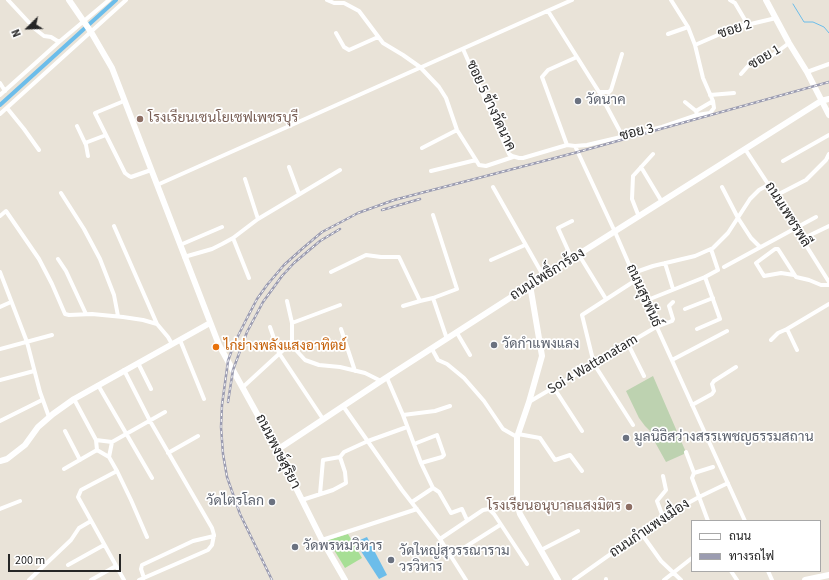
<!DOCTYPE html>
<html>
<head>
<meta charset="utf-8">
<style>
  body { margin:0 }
  #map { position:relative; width:829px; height:580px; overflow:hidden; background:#e9e3d8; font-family:"Source Sans 3",Sarabun,sans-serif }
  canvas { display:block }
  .legend { position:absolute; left:691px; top:520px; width:130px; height:52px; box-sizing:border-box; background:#fff; border:1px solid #a8a8a8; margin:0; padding:5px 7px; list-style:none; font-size:12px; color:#262626 }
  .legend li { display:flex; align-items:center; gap:8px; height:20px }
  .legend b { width:20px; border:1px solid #a8a8a8 }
  .north { position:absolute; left:8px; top:8px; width:40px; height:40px; -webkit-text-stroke:3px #fff; paint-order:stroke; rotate:247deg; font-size:11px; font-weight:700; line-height:16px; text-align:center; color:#262626 }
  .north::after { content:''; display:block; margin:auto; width:14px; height:18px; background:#262626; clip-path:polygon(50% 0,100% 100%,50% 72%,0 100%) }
  .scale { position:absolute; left:8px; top:554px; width:113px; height:18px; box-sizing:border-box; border:2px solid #262626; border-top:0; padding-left:5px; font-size:12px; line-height:14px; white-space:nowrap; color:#262626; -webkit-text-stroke:3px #fff; paint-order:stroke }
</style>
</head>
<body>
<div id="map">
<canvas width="829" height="580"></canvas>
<ul class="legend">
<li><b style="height:5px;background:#fff"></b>ถนน</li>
<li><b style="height:5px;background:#9b9cb1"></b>ทางรถไฟ</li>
</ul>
<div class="north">N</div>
<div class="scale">200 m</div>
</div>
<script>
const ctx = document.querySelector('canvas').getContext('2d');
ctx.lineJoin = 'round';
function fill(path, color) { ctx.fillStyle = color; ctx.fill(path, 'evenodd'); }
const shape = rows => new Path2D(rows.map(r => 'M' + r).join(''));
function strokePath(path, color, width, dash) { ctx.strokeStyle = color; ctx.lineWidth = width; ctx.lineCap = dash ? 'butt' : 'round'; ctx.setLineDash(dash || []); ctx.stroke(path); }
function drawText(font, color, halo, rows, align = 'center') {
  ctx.font = font + ' "Source Sans 3",Sarabun,sans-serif'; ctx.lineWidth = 3.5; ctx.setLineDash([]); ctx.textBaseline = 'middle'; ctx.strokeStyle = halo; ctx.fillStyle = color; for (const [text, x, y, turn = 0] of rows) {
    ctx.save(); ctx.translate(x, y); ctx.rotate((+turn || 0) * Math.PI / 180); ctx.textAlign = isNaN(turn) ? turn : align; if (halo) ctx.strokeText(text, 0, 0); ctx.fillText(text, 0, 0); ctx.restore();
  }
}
const green = shape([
  [348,534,362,558,345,568,328,540]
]);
const cemetery = shape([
  [653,376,685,450,684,454,666,462,651,435,653,434,645,426,639,418,626,391]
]);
const water = shape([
  [367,537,387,575,379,579,355,542]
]);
const stream = shape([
  [793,4,804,22,813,22,824,27,829,33]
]);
const canal = shape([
  [0,105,116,0]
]);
const street = shape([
  [8,0,35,29,44,36,51,37,59,42],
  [327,0,334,3,344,3,359,11,383,43,403,55,420,67,439,87,446,98,457,130,476,160,431,171],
  [671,0,688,27,695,45,703,78,713,101],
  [730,0,735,3,748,25],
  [548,11,599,92,623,137],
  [336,33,344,47,349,50,378,37],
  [668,34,688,27],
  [695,45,734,28,776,18],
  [463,49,509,154,512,156,519,158,523,158,567,145],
  [577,57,548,70,542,77,567,145,575,146,615,232,645,301,745,521],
  [807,72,829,64],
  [741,74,748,66,769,58,789,43],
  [0,83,5,91],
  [599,92,609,92,611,90,622,54],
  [0,95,59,42,109,0],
  [710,95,734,93],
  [124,101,95,113,125,173,129,176,131,177,151,170],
  [685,102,696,111],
  [7,108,24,129,39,150],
  [0,114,126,0],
  [77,126,86,145,88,156],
  [85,143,106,135],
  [575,146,587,145,638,133,662,127,697,115,710,113,714,108,713,101,696,111,697,115],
  [422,148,457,130],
  [745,149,797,228,802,239,829,282],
  [476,160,479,165,486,166,513,157],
  [783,161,829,135],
  [289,167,299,194],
  [641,167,662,202],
  [245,179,258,219],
  [157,185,572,0],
  [493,187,544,277],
  [722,187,738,218,751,238,760,247],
  [61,193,84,229,100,259,114,295,118,316],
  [775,196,806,180,826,160,829,154],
  [433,215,457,289,433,298,447,339],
  [0,216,6,211,39,259,52,284,65,314,69,315,92,314,123,317,143,320,157,324],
  [639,217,632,199,633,176,653,154],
  [114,226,157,324,168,337,172,344],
  [233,238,249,278],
  [802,239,829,226],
  [180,245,222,227],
  [579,255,606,299],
  [184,257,212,249,222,244,233,238,258,219,340,170],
  [58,259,66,271,86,314],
  [572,259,558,228,572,221],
  [491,260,525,245],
  [665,263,673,289],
  [724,267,816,217],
  [0,272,27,342,40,392,49,417],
  [331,272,366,255,381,257,399,257,420,301,433,298],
  [633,273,653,266,695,256,713,248,728,233,750,199,759,190,768,185],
  [794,275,781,273,764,276,756,263,775,249,778,249,796,277,809,280,821,285,829,285],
  [287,301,292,323,292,342,295,349,305,360,319,365,340,367,365,373,381,381],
  [645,301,705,277,718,270,711,249],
  [403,306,420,301],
  [0,307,11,302],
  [685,309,713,298],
  [292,323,340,305],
  [270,327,279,353,323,419],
  [341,329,355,371],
  [697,329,720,319,705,277],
  [457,333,470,355],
  [180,340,204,399],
  [771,340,778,333,787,329],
  [628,344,644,376],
  [0,349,52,335],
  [432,349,438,360,447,364,464,378,484,401,503,429,517,437],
  [797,350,787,329,829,304],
  [672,360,727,331],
  [138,363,151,389],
  [124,370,150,421,212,528,214,535,212,545,208,550,139,580],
  [387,378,403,415,421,463,433,488,412,502],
  [0,380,34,371],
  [98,385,152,478],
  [243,387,292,342],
  [554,388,582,431],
  [74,399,96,440,97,450,109,457,117,471,131,500,147,537],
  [529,402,656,327,672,321,673,319,669,306,673,302],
  [692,405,712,394,714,391,712,384,714,381,736,367],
  [343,406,402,490,440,539,466,580],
  [403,415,435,411,450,406],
  [0,421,42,400],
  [633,425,594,364,582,315,636,280],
  [65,431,80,460],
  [518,434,540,438,555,460,570,455,582,471],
  [96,440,112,442,109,457],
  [112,442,165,412],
  [414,444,437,435,444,455,442,457,421,463],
  [686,452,694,473],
  [168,453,198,436],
  [64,469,97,450],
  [117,471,81,490,78,497,124,580],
  [663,476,666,490,657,501,663,517],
  [433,488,439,492,451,513,462,509,467,520],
  [320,494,323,460,340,457],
  [302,500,333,490,346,483,345,472,340,457,344,452,368,441,407,427],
  [0,509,20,501],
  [708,521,692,478,694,473,713,467],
  [641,533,661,561,681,580],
  [440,539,483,510,489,509,494,514,527,564],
  [322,540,417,509],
  [541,550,578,531],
  [451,556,500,525],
  [68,565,104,545],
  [731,571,737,580],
  [768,571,772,580],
  [144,578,141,569,142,565,193,541,214,536],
  [606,579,606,580],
  [29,580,71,540,79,528,91,521],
  [91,580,116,566],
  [574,580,663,517,699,497,728,483],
  [664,580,692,558]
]);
const secondary = shape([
  [69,0,91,32,112,68,219,345,277,450,322,540,345,580],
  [766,0,789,43,807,72,829,115],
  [530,285,542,356,529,402,517,437,517,504,520,514,558,580],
  [277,450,381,381,530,285,821,101,829,99],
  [0,461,7,459,25,445,38,427,53,414,74,399,210,323],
  [805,580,829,575]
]);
const rail = shape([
  [382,210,420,199],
  [228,402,233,370,247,332,263,302,282,276,294,263,320,241,340,229],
  [272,580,240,514,227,477,223,454,221,427,222,405,228,361,234,344,245,322,257,299,267,285,284,265,303,248,322,232,343,221,358,213,394,200,578,152,829,82]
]);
const markers = [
  [578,101,4,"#6b7280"],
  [140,119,4,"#8d6e63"],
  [494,345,4,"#6b7280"],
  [216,347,4,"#e8710a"],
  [626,438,4,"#6b7280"],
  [272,502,4,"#6b7280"],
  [629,507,4,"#8d6e63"],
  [295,547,4,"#6b7280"],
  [391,560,4,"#6b7280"]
];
const streetNames = [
  ["ซอย 2",735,30,-18],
  ["ซอย 1",765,58,-31],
  ["ซอย 5 ข้างวัดนาค",490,106,65],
  ["ซอย 3",637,133,-14],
  ["ถนนเพชรพลี",787,215,58],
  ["ถนนโพธิ์การ้อง",548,275,-32],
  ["ถนนสุรพันธ์",643,296,66],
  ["Soi 4 Wattanatam",593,365,-31],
  ["ถนนพงษ์สุริยา",277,452,63],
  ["ถนนกำแพงเมี่อง",650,529,-34]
];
const worshipNames = [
  ["วัดนาค",586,101],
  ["วัดกำแพงแลง",502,345],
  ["มูลนิธิสว่างสรรเพชญธรรมสถาน",634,438],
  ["วัดไตรโลก",264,502,"right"],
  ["วัดพรหมวิหาร",303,547],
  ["วัดใหญ่สุวรรณาราม",399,552],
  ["วรวิหาร",399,568]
];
const educationNames = [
  ["โรงเรียนเซนโยเซฟเพชรบุรี",148,119],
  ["โรงเรียนอนุบาลแสงมิตร",621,507,"right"]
];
const foodNames = [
  ["ไก่ย่างพลังแสงอาทิตย์",224,347]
];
fill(green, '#a7df95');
fill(cemetery, '#bdd2b0');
fill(water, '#6cbdea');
strokePath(stream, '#6cbdea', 1);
strokePath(canal, '#6cbdea', 4);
strokePath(street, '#fff', 4);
strokePath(secondary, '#fff', 6);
strokePath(rail, '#9b9cb1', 2.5);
strokePath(rail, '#fff', 1, [3]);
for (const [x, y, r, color] of markers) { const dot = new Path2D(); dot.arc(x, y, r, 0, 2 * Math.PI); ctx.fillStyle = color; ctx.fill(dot); strokePath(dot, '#fff', 1.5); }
drawText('14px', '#262626', '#fff', streetNames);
drawText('14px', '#5b616d', '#fff', worshipNames, 'left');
drawText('14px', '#785e54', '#fff', educationNames, 'left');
drawText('14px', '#c56008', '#fff', foodNames, 'left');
</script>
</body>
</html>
